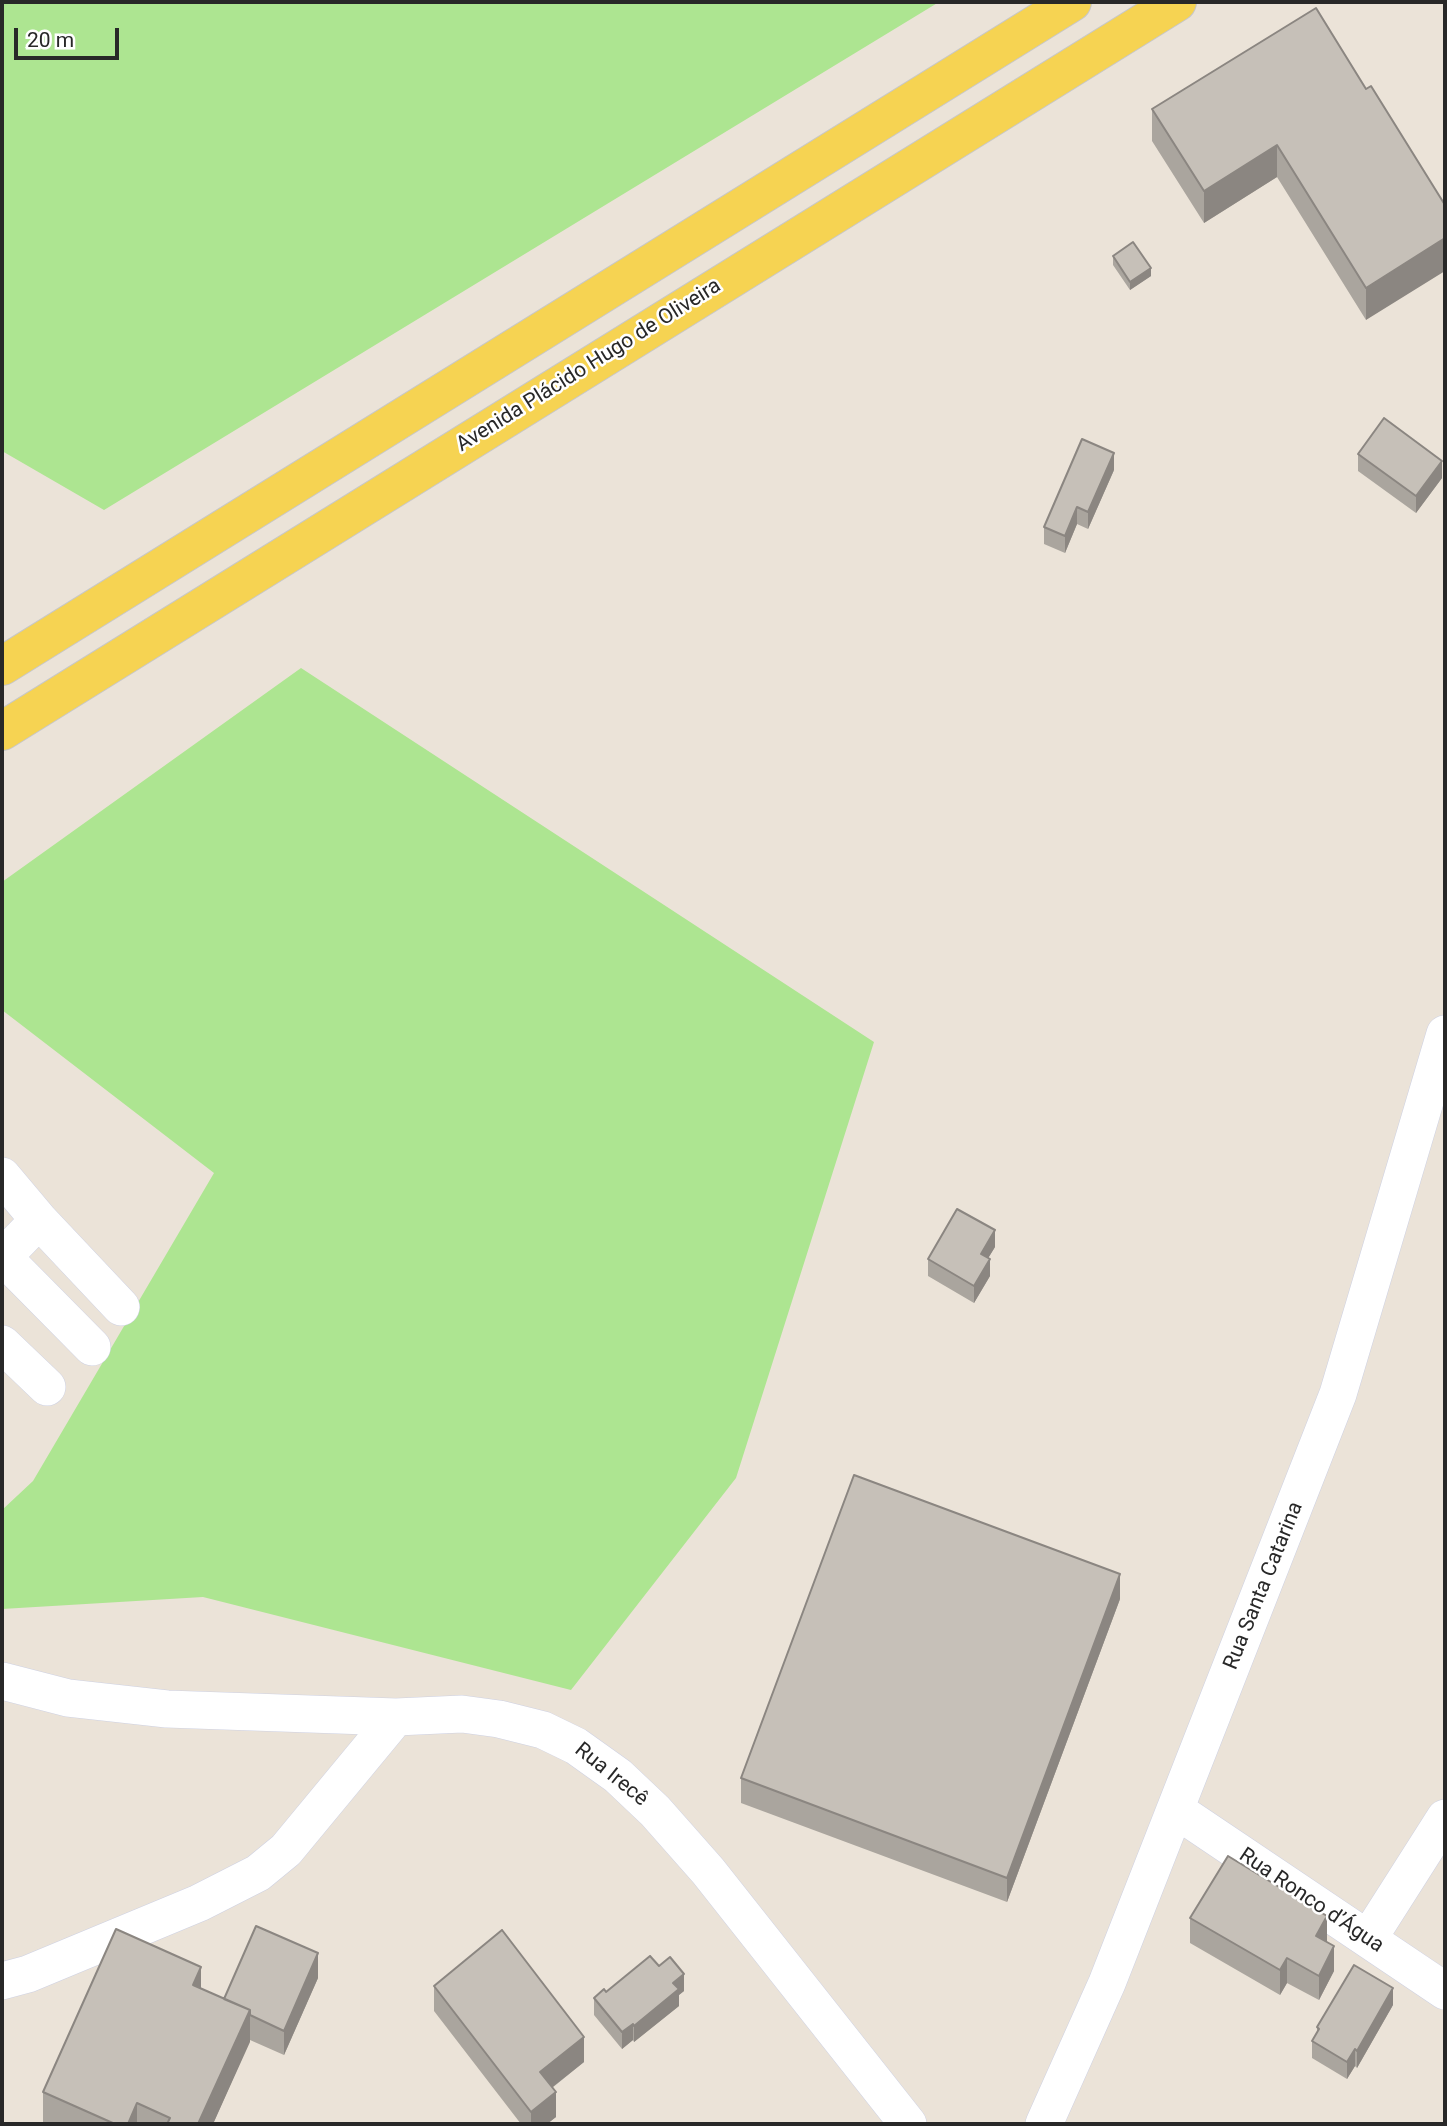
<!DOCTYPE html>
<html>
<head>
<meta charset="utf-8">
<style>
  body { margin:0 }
  #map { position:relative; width:1447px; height:2126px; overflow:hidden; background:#ebe3d8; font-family:Roboto,sans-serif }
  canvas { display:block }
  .frame { position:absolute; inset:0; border:4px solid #282828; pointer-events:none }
  .scale { position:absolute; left:14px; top:28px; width:105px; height:32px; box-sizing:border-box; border:4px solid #282828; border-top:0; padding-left:9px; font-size:21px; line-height:24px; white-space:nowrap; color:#282828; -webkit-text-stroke:5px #fff; paint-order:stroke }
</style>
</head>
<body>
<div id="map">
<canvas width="1447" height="2126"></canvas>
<div class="frame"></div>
<div class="scale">20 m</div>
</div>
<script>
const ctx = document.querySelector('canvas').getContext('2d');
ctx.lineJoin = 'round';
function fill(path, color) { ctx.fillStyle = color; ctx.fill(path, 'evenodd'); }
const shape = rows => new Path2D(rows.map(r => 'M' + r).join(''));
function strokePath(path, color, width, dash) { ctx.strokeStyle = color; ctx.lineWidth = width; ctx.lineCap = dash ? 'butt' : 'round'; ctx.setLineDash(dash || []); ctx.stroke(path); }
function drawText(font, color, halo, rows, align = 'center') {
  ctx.font = font + ' Roboto,sans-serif'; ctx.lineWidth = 5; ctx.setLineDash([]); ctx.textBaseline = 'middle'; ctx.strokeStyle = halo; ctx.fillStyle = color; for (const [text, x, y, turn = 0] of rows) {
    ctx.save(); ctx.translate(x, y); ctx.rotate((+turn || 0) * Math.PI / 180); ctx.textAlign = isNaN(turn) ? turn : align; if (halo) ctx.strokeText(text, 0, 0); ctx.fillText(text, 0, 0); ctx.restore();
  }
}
const green = shape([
  [2,2,939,2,104,510,2,451],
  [301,668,874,1042,736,1478,571,1690,203,1597,2,1609,2,1510,33,1481,214,1173,2,1010,2,882]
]);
const minor = shape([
  [2,1176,39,1220],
  [3,1257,92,1347],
  [2,1258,39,1220,121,1307],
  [2,1344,47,1387],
  [2,1681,68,1698,167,1709,396,1717,462,1714,499,1719,543,1730,576,1746,618,1776,655,1811,708,1871,908,2124],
  [1176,1810,1445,1991],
  [1368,1939,1445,1818],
  [2,1981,28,1974,199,1903,258,1873,286,1850,396,1717],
  [1044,2124,1107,1983,1338,1394,1445,1034]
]);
const major = shape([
  [2,666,1072,2],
  [2,731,1177,2]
]);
const wall = shape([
  [1371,86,1366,320,1277,177,1204,223,1152,141,1152,109,1366,89],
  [1113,256,1151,276,1130,290,1113,265],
  [1358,454,1442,478,1416,513,1358,471],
  [1114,470,1088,529,1077,524,1065,553,1044,544,1044,527],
  [995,1247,988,1258,990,1276,974,1303,928,1276,928,1259],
  [1120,1599,1007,1902,741,1803,741,1778],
  [1190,1918,1327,1941,1334,1971,1319,2000,1287,1983,1280,1995,1190,1943],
  [659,1966,684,1991,679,1995,679,2006,634,2042,633,2040,622,2049,594,2015,594,1998],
  [318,1978,284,2055,250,2040,213,2124,43,2124,43,2092,201,1989,224,1999],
  [434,1986,584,2062,552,2088,556,2117,547,2124,521,2124,434,2011],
  [1393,2005,1357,2068,1355,2066,1347,2079,1312,2058,1312,2041,1317,2032,1317,2027]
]);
const shadedWall = shape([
  [1277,145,1277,177,1204,223,1204,191],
  [1445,238,1445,271,1366,320,1366,288],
  [1151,268,1151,276,1130,290,1130,282],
  [1114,453,1114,470,1088,529,1088,512],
  [1442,461,1442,478,1416,513,1416,496],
  [1077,507,1077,524,1065,553,1065,536],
  [995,1230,995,1247,981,1270,981,1254],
  [990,1259,990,1276,974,1303,974,1286],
  [1120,1574,1120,1599,1007,1902,1007,1878],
  [1327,1916,1327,1941,1316,1961,1316,1936],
  [1334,1946,1334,1971,1319,2000,1319,1976],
  [318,1953,318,1978,284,2055,284,2031],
  [1287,1958,1287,1983,1280,1995,1280,1970],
  [201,1967,201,1999,193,1985],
  [684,1974,684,1991,679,1995,679,2006,634,2042,634,2026,673,1983],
  [1393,1988,1393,2005,1357,2068,1357,2051],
  [250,2010,250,2042,213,2124,198,2124],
  [633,2024,633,2040,622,2049,622,2032],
  [584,2037,584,2062,540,2097,540,2072],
  [1355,2049,1355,2066,1347,2079,1347,2062],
  [556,2092,556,2117,547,2124,531,2124,531,2112],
  [137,2103,137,2124,128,2124]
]);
const building = shape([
  [1316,8,1366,89,1371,86,1445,205,1445,238,1366,288,1277,145,1204,191,1152,109,1316,8],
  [1133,242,1151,268,1130,282,1113,256,1133,242],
  [1384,418,1442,461,1416,496,1358,454,1384,418],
  [1082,439,1114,453,1088,512,1077,507,1065,536,1044,527,1082,439],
  [957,1209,995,1230,981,1254,990,1259,974,1286,928,1259,957,1209],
  [854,1475,1120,1574,1007,1878,741,1778,854,1475],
  [1228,1856,1327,1916,1316,1936,1334,1946,1319,1976,1287,1958,1280,1970,1190,1918,1228,1856],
  [256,1926,318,1953,284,2031,250,2015,250,2010,224,1999,256,1926],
  [116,1929,201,1967,193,1985,250,2010,198,2124,167,2124,170,2118,137,2103,128,2124,115,2124,43,2092,116,1929],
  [502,1930,584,2037,540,2072,556,2092,531,2112,434,1986,502,1930],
  [650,1956,659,1966,670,1957,684,1974,673,1983,679,1989,634,2026,633,2024,622,2032,594,1998,604,1989,606,1992,650,1956],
  [1354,1965,1393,1988,1357,2051,1355,2049,1347,2062,1312,2041,1319,2029,1317,2027,1354,1965]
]);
const streetNames = [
  ["Avenida Plácido Hugo de Oliveira",589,366,-32],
  ["Rua Santa Catarina",1264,1586,-68],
  ["Rua Irecê",611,1775,39],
  ["Rua Ronco d’Água",1311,1901,34]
];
fill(green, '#ade591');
strokePath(minor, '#ced1e2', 38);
strokePath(major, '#c7c7c7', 40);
strokePath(minor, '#fff', 37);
strokePath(major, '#f6d352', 38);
fill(wall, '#aaa59e');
fill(shadedWall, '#8b8681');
fill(building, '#c6c0b8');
strokePath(building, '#8b8681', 2);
drawText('21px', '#282828', '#fff', streetNames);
</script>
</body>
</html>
